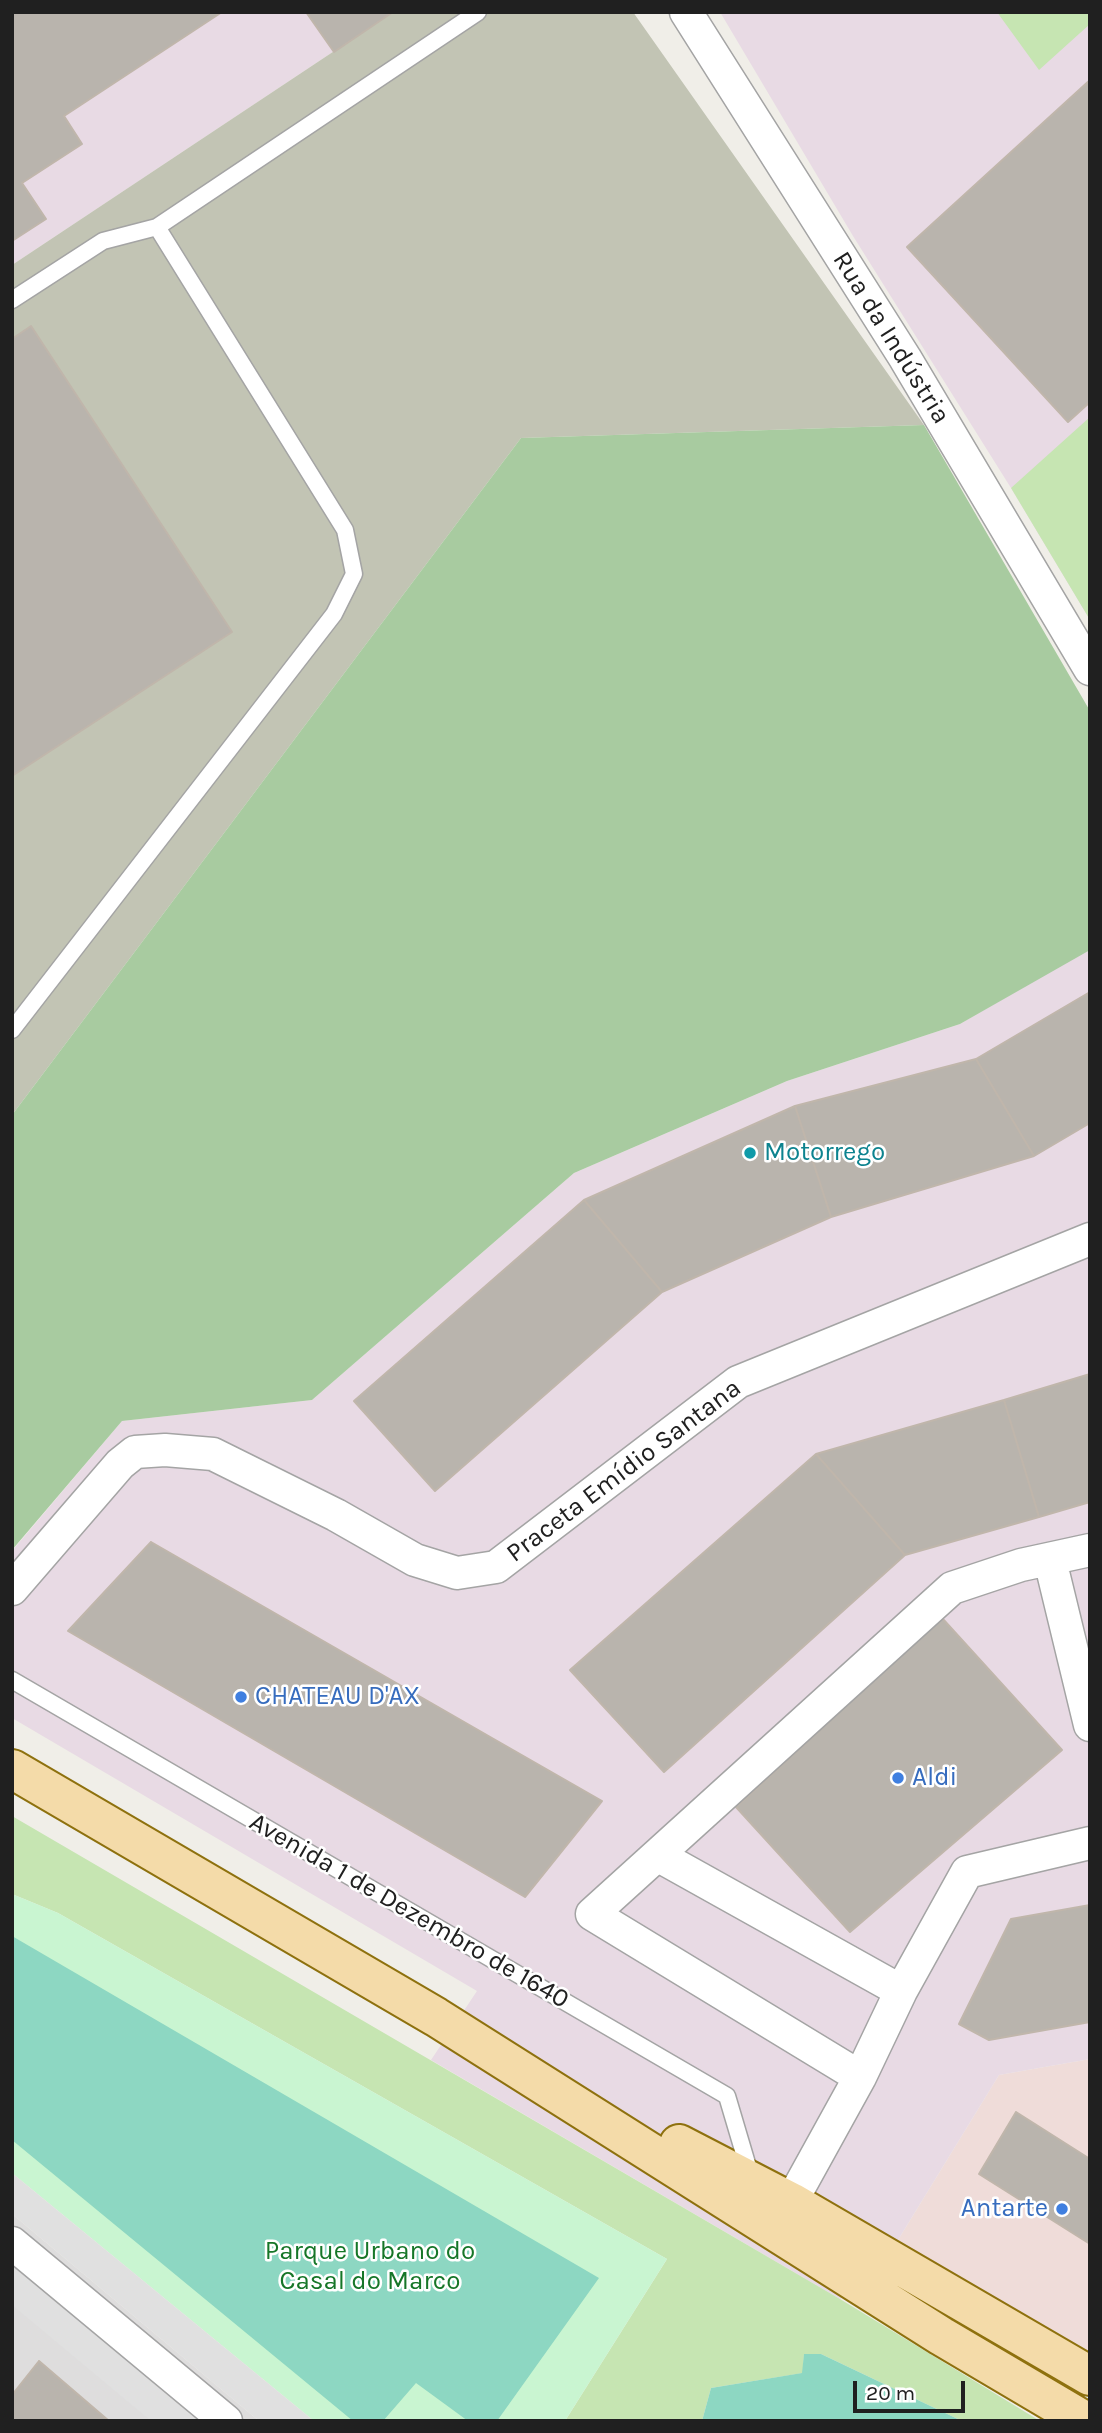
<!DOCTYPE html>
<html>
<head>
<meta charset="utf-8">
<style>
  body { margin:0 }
  #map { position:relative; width:1102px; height:2433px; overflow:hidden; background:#f0eee8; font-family:Karla,sans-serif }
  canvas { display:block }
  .frame { position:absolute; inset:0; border:14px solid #202020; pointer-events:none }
  .scale { position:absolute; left:853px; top:2381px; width:112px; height:32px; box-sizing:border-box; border:4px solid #202020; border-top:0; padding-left:9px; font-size:21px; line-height:24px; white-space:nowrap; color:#202020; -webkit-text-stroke:5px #fff; paint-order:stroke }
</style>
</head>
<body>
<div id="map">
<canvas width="1102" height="2433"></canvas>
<div class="frame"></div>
<div class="scale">20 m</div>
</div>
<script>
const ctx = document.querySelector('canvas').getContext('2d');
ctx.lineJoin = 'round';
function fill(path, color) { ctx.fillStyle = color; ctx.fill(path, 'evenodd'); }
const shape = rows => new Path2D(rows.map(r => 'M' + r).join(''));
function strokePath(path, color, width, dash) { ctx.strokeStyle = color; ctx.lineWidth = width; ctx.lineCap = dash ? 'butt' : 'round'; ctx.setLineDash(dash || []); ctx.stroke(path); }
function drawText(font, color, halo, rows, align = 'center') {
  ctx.font = font + ' Karla,sans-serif'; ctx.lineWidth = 5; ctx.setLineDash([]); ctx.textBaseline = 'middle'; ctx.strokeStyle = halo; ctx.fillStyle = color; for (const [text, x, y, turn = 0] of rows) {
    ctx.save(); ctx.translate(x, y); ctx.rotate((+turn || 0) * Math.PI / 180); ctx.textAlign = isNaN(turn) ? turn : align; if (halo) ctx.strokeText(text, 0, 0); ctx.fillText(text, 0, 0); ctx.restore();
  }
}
const residential = shape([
  [12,2214,259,2421,12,2421]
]);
const commercial = shape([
  [1090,2059,1090,2395,879,2271,999,2075]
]);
const industrial = shape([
  [12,12,393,12,12,265],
  [720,12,1090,12,1090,620,1011,488,853,236],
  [1090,948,1090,2059,999,2075,879,2271,840,2299,431,2060,477,1991,12,1718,12,1551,122,1421,312,1400,574,1173,787,1081,960,1024]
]);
const construction = shape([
  [393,12,633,12,924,425,521,438,12,1115,12,265]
]);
const grass = shape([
  [997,12,1090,12,1090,24,1039,70],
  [1090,417,1090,620,1011,488],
  [12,1816,840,2299,1040,2421,962,2421,821,2354,804,2354,803,2373,711,2388,702,2421,565,2421,667,2259,58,1913,12,1894]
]);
const forest = shape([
  [924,425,1090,711,1090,950,960,1024,787,1081,574,1173,312,1400,122,1421,12,1550,12,1115,521,438]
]);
const park = shape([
  [12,1894,58,1913,667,2259,565,2421,314,2421,12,2173]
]);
const pitch = shape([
  [12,1936,599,2278,497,2421,468,2421,416,2383,383,2421,353,2421,12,2140],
  [804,2354,821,2354,962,2421,702,2421,711,2388,802,2373]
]);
const parking = shape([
  [12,2173,314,2421,259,2421,12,2214],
  [12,2266,201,2421,151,2421,12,2305]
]);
const building = shape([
  [12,12,222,12,64,116,82,144,22,183,46,219,12,241,12,12],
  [306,12,393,12,334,52,306,12],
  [1090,80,1090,402,1068,422,907,247,1090,80],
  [31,326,232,632,12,776,12,339,31,326],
  [1090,992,1090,1123,1034,1156,976,1059,1090,992],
  [976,1059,1034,1156,831,1217,795,1106,976,1059],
  [795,1106,831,1217,662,1292,584,1200,795,1106],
  [584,1200,662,1292,435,1491,354,1401,584,1200],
  [1090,1374,1090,1502,1039,1517,1004,1400,1090,1374],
  [1004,1400,1039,1517,905,1555,816,1454,1004,1400],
  [816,1454,905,1555,664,1772,570,1670,816,1454],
  [151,1542,492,1738,602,1801,525,1897,68,1631,151,1542],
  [942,1618,1062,1750,850,1932,736,1807,942,1618],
  [1090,1905,1090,2022,989,2040,959,2024,1011,1919,1090,1905],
  [1016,2112,1090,2159,1090,2244,979,2174,1016,2112],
  [39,2361,109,2421,12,2421,12,2395,39,2361]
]);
const service = shape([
  [12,300,103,241,157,227,478,12],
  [12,1030,334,614,354,574,345,530,157,227],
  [12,1680,727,2096,751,2177]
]);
const minor = shape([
  [686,12,905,358,1090,669],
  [1090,1550,1021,1565,952,1588,592,1914,860,2077,901,1991,967,1872,1090,1843],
  [1050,1560,1090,1725],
  [12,1589,120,1464,135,1452,165,1450,213,1454,336,1515,415,1560,457,1573,496,1567,738,1382,1090,1239],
  [659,1856,901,1991],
  [791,2202,860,2077],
  [12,2243,226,2421]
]);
const primary = shape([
  [12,1769,436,2017,941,2336,1085,2421],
  [679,2144,791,2202,1090,2376]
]);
const markers = [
  [750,1153,7,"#0f9aa8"],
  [241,1697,7,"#3f7fe0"],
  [898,1778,7,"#3f7fe0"],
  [1062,2209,7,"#3f7fe0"]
];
const streetNames = [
  ["Rua da Indústria",891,338,58],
  ["Praceta Emídio Santana",624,1471,-37],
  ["Avenida 1 de Dezembro de 1640",409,1911,30]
];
const cultureNames = [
  ["Motorrego",764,1153]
];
const shopNames = [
  ["CHATEAU D'AX",255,1697],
  ["Aldi",912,1778],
  ["Antarte",1048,2209,"right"]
];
const parkNames = [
  ["Parque Urbano do",370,2252],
  ["Casal do Marco",370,2282]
];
fill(residential, '#dedddd');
fill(commercial, '#efdcd9');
fill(industrial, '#e8dae4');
fill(construction, '#c2c4b4');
fill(grass, '#c6e5b2');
fill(forest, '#a8cba0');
fill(park, '#c9f5d1');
fill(pitch, '#8dd7c2');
fill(parking, '#e0e0e0');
fill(building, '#b9b4ad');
strokePath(building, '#c0b6ab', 2);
strokePath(service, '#a4a4a4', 19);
strokePath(minor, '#a4a4a4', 35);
strokePath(primary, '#8e710e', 42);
strokePath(service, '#fff', 16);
strokePath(minor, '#fff', 32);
strokePath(primary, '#f4dba9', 38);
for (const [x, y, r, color] of markers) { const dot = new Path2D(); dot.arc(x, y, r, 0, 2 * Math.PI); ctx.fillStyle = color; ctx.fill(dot); strokePath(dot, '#fff', 2.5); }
drawText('26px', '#202020', '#fff', streetNames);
drawText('26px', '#0d838f', '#fff', cultureNames, 'left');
drawText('26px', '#366cbe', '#fff', shopNames, 'left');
drawText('26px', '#167628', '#fff', parkNames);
</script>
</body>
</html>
